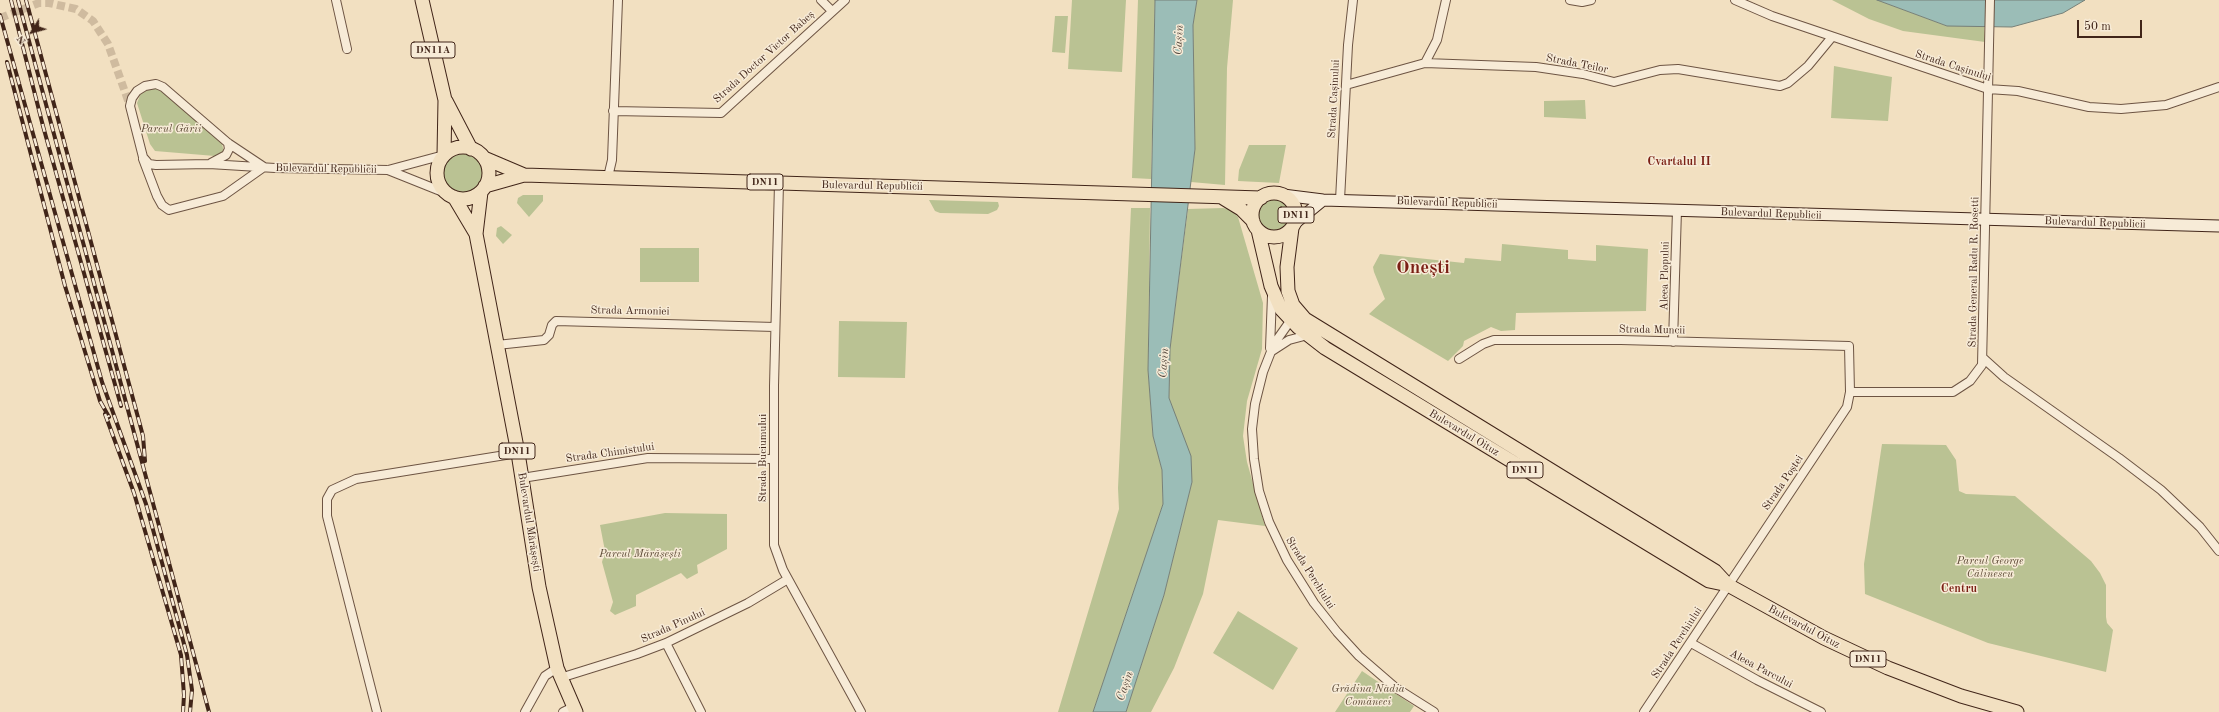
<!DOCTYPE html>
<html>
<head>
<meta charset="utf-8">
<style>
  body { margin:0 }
  #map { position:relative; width:2219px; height:712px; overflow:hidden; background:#f2e0c1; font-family:"Old Standard TT",serif }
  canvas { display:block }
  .north { position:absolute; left:12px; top:12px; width:40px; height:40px; -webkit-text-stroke:3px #f7ebd7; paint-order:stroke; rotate:233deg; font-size:11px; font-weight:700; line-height:16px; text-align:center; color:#412519 }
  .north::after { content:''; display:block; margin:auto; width:14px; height:18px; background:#412519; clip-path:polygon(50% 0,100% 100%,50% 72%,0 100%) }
  .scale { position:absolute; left:2077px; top:20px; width:65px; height:18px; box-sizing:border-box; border:2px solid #412519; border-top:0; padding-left:5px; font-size:12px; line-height:14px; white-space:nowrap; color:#412519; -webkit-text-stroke:3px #f7ebd7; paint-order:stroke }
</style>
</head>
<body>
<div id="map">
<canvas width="2219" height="712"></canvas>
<div class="north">N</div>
<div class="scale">50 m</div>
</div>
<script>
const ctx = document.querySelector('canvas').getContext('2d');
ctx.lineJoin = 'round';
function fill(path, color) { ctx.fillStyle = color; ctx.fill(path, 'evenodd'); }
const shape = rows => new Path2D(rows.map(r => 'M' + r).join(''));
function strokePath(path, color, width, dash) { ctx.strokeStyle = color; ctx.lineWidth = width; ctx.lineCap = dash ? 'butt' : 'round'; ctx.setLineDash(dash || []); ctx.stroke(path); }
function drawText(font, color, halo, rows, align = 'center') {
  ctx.font = font + ' "Old Standard TT",serif'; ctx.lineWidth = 3; ctx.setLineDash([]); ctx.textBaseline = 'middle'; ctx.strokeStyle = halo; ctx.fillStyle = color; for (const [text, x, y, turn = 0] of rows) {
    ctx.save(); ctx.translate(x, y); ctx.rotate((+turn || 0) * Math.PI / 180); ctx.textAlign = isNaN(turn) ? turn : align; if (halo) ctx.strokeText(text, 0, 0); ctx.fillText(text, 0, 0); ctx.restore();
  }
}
const green = shape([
  [1072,0,1126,0,1122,72,1068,69],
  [1138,0,1155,0,1151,179,1132,178],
  [1197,0,1233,0,1227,68,1225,185,1191,182,1195,149,1193,25],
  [1832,0,1877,0,1947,26,1984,26,1985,42,1903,31,1869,19],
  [1055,16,1068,16,1065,53,1052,52],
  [1834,66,1892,77,1888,121,1831,118],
  [153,87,160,89,222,144,224,152,220,156,215,156,155,151,150,144,137,103,141,93],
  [1585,100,1586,119,1544,117,1544,101],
  [1249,145,1286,145,1279,183,1238,181,1239,170],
  '443 174a20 20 0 1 1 40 0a20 20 0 1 1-40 0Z',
  '1254 215a21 21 0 1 1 42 0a21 21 0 1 1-42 0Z',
  [523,195,543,195,543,201,529,217,517,203,518,198],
  [929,200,998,202,999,206,997,210,988,214,940,213,935,211],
  [1131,208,1150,208,1148,370,1153,436,1162,470,1163,504,1093,712,1058,712,1119,509,1118,488],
  [1223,208,1232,210,1238,217,1263,303,1262,349,1247,401,1243,436,1247,462,1265,526,1218,520,1203,594,1174,668,1151,712,1126,712,1164,595,1192,482,1169,398,1170,349,1188,209],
  [501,226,512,235,503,244,496,236,497,228],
  [1502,244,1568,250,1568,259,1596,261,1596,245,1648,249,1646,311,1516,313,1515,330,1501,331,1491,327,1464,341,1463,346,1448,361,1369,314,1385,299,1374,272,1373,267,1380,254,1464,263,1465,258,1501,261],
  [640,248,699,248,699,282,640,282],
  [839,321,907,322,905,378,838,377],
  [1882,444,1946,445,1956,460,1959,491,1966,494,2015,496,2091,561,2100,573,2106,585,2106,617,2107,623,2113,630,2106,672,1988,643,1865,594,1864,564],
  [665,513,727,514,727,549,697,565,698,573,687,579,681,573,636,595,636,606,615,615,610,611,613,602,602,562,605,551,600,525],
  [1238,611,1298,648,1273,690,1213,653],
  [1362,671,1414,706,1410,712,1335,712]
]);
const water = shape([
  [1155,0,1197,0,1193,25,1195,149,1170,349,1169,398,1191,456,1192,482,1164,595,1126,712,1093,712,1163,504,1162,470,1153,436,1148,370,1155,0],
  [1877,0,2085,0,2063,13,2012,27,1947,26,1877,0]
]);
const streetTunnel = shape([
  [0,18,39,3,49,3,76,9,93,21,108,44,130,106]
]);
const street = shape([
  [336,0,347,49],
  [821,0,832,11],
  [1570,0,1582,2,1591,0],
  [1735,0,1772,16,1988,89,2018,91,2089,107,2121,109,2166,105,2219,87],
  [1425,63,1437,40,1446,0],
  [1346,85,1425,63,1536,67,1583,74,1614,82,1660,70,1678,69,1780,86,1788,83,1808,66,1832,37],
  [613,111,721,113,845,0],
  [143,159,157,196,162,205,169,210,223,196,264,167],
  [211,163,226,155,229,149,228,143],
  [264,167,228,143,163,87,156,84,145,86,137,91,132,98,130,106,143,157,149,164,156,165,209,164,275,168,388,170,444,155],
  [388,170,448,194],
  [608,177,612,160,618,0],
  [779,183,774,386,774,545,783,570,861,712],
  [1340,200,1348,45,1353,0],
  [1293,317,1274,344,1263,372,1255,404,1252,429,1254,459,1259,491,1269,522,1287,560,1314,603,1337,632,1359,656,1396,688,1434,712],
  [1673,342,1677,210],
  [497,345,544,340,549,335,552,325,556,321,775,327],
  [1270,348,1272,296],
  [1272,351,1289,340,1308,335],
  [1983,358,2004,377,2119,458,2161,490,2200,527,2219,551],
  [1459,359,1483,344,1494,340,1621,340,1849,346,1850,392,1847,407,1644,712],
  [1850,392,1953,392,1970,381,1982,365,1990,0],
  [522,478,648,458,773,459],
  [666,643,701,712],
  [1691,643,1757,680,1821,712],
  [560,678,637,654,666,643,748,603,788,579],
  [377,712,327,516,327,499,332,490,356,479,518,453],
  [525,712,545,676,557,668],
  [563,712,573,707]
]);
const secondary = shape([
  [1283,195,1323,200,2219,226],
  [1295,223,1323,200]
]);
const primary = shape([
  [422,0,445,100,444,155],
  [446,101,471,149],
  '437 173a26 26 0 1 1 52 0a26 26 0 1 1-52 0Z',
  [484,158,524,175],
  [485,186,524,175,1261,198],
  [481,192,476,234,518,453,539,587,557,668,576,712],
  '1252 215a22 22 0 1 1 44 0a22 22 0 1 1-44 0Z',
  [454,197,476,234],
  [1223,198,1241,209,1253,221],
  [1292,228,1287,267,1288,291,1293,305,1305,319,1715,571,1728,585],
  [1258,230,1271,286,1281,309,1298,327,1325,348,1709,581,1728,585,1824,638,1888,668,1961,696,2017,712]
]);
const rail = shape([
  [11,0,43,126,121,406],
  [18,0,209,712],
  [26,0,143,436,145,461],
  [0,15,102,382,146,504,164,570,187,655,192,690,190,712],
  [7,62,65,286,100,401,109,417],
  [105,414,134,493,181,655,184,695,183,712]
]);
const shields = [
  [433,50,44],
  [765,182,36],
  [1296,215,36],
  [517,451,36],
  [1525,470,36],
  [1868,659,36]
];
const shieldNames = [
  ["DN11A",433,50],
  ["DN11",765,182],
  ["DN11",1296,215],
  ["DN11",517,451],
  ["DN11",1525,470],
  ["DN11",1868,659]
];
const streetNames = [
  ["Strada Doctor Victor Babeș",764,57,-42],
  ["Strada Teilor",1577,64,11],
  ["Strada Cașinului",1953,66,18],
  ["Strada Cașinului",1334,99,-87],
  ["Bulevardul Republicii",326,169,1],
  ["Bulevardul Republicii",872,186,1],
  ["Bulevardul Republicii",1447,203,2],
  ["Bulevardul Republicii",1771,214,2],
  ["Bulevardul Republicii",2095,223,2],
  ["Strada General Radu R. Rosetti",1974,272,-89],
  ["Aleea Plopului",1665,276,-89],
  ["Strada Armoniei",630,311,1],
  ["Strada Muncii",1652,330,1],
  ["Bulevardul Oituz",1464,433,31],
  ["Strada Chimistului",610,453,-8],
  ["Strada Buciumului",763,458,-90],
  ["Strada Poștei",1783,483,-56],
  ["Bulevardul Mărășești",529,522,81],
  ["Strada Perchiului",1310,573,58],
  ["Strada Pinului",673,626,-24],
  ["Bulevardul Oituz",1804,627,28],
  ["Strada Perchiului",1677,643,-57],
  ["Aleea Parcului",1761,669,28]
];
const parkNames = [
  ["Parcul Gării",171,129],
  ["Parcul Mărășești",640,554],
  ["Parcul George",1990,561],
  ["Călinescu",1990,574],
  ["Grădina Nadia",1368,689],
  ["Comăneci",1368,702]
];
const waterNames = [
  ["Cașin",1179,40,-87],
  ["Cașin",1164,363,-86],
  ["Cașin",1125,686,-71]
];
const neighbourhoodNames = [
  ["Cvartalul II",1679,162],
  ["Centru",1959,589]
];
const townNames = [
  ["Onești",1423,268]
];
fill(green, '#bac293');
fill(water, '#9bbdb7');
strokePath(water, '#778078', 1);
strokePath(streetTunnel, '#cfbb9f', 8, [8, 4]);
strokePath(street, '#6d5443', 10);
strokePath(secondary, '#412519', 13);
strokePath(primary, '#412519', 15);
strokePath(street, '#f7ebd7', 8);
strokePath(secondary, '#f7ebd7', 11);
strokePath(primary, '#f2e0c1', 13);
strokePath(rail, '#412519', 4);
strokePath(rail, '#f7ebd7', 2.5, [8]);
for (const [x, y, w] of shields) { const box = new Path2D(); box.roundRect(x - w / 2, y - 8, w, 16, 3); ctx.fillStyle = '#f7ebd7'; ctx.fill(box); strokePath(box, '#412519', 1); }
drawText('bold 10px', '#412519', null, shieldNames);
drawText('11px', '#412519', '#f7ebd7', streetNames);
drawText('italic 11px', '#5f4c38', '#f7ebd7', parkNames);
drawText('italic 12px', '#584b40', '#f7ebd7', waterNames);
drawText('bold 12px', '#7a1f14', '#f7ebd7', neighbourhoodNames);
drawText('bold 19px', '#7a1f14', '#f7ebd7', townNames);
</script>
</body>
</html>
